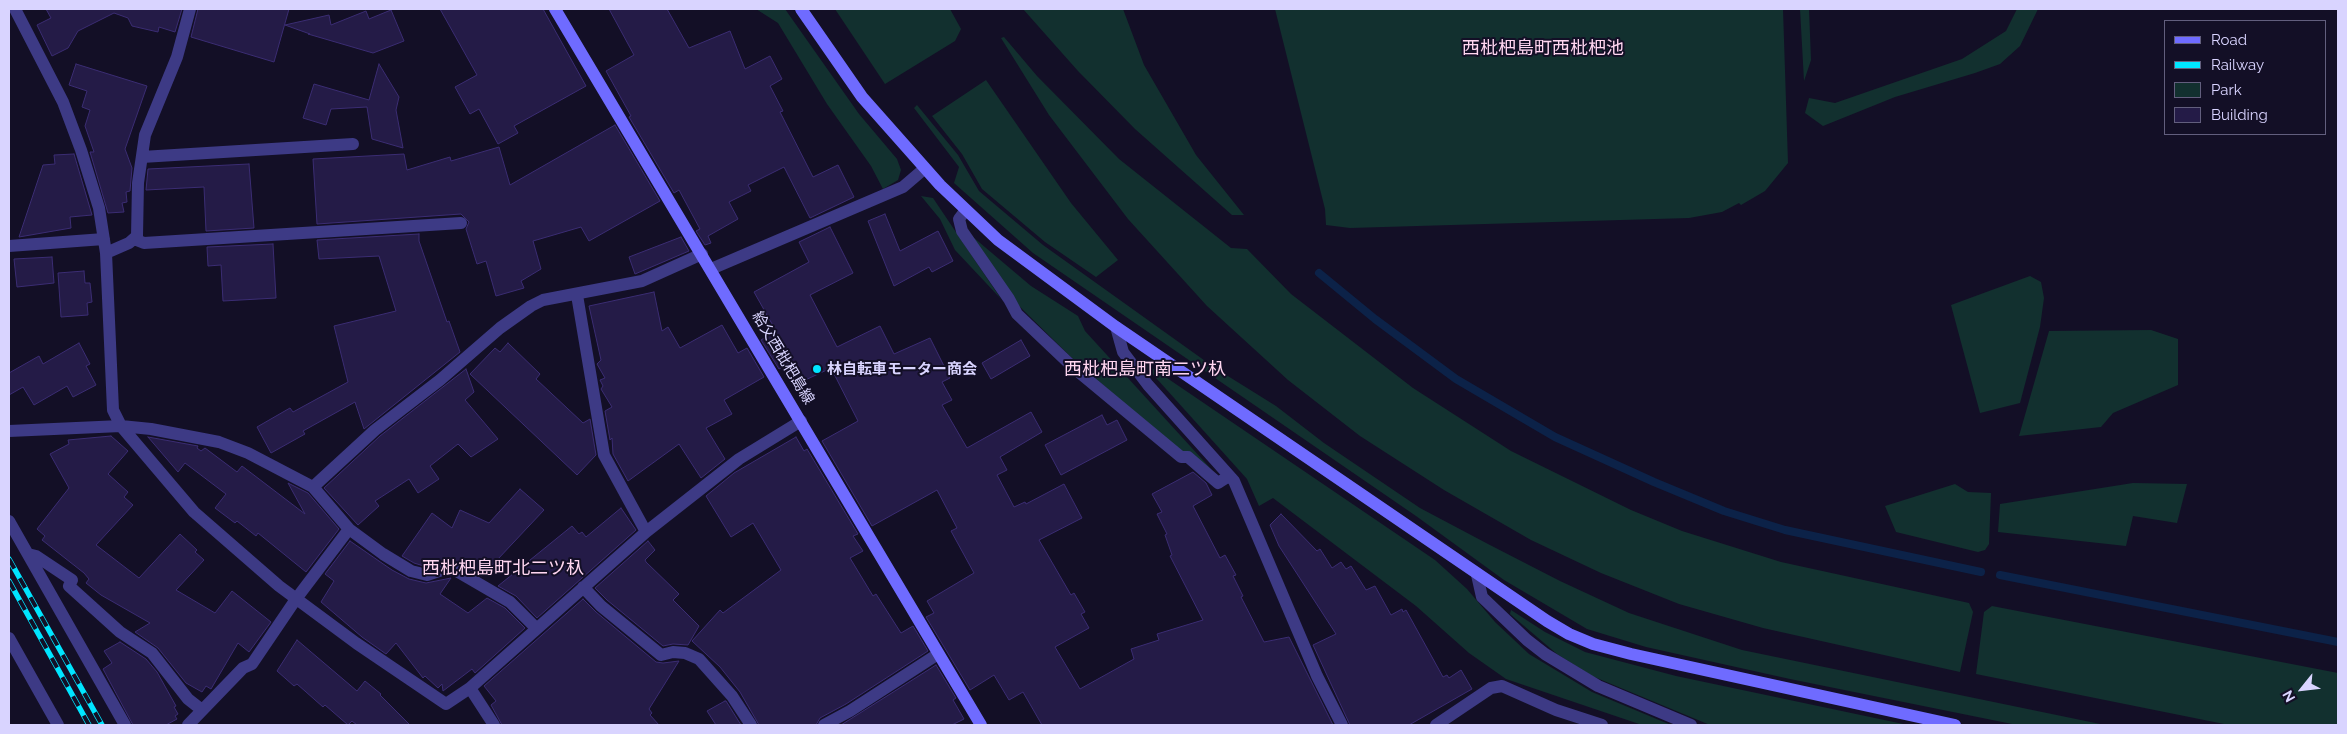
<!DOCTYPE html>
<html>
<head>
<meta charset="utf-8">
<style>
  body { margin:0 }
  #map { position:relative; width:2347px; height:734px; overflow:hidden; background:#130f26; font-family:Raleway,sans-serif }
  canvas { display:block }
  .frame { position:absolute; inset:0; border:10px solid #d9d4ff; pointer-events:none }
  .legend { position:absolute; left:2164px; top:20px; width:162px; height:115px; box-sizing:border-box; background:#130f26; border:1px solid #625e7d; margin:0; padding:6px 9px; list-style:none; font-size:15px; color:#d9d4ff }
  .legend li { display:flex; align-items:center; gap:10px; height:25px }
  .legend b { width:25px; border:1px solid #625e7d }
  .north { position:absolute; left:2277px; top:664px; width:50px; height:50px; -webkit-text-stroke:4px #130f26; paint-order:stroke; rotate:241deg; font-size:14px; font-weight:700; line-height:20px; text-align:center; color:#d9d4ff }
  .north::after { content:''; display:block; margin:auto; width:18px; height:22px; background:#d9d4ff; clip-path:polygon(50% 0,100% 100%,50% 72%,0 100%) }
</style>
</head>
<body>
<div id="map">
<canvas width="2347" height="734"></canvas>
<div class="frame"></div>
<ul class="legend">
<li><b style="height:6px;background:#6f6bff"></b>Road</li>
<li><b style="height:6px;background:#00e5ff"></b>Railway</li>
<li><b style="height:14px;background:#12302f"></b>Park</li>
<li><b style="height:14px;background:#241b47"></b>Building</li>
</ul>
<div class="north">N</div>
</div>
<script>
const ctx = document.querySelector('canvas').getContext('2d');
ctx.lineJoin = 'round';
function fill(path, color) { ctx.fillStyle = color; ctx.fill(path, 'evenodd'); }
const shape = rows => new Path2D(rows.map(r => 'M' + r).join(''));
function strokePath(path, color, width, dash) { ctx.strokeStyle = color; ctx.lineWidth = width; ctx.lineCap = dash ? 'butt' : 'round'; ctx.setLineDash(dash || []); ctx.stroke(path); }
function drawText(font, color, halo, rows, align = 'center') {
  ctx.font = font + ' Raleway,"Noto Sans JP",sans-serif'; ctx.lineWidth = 4; ctx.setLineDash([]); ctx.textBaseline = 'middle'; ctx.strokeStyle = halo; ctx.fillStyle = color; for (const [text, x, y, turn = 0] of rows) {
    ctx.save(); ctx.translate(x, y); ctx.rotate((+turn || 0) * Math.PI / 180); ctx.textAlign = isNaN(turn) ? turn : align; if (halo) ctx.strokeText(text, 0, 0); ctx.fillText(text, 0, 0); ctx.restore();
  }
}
const green = shape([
  [756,9,785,9,859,114,897,159,901,170,898,180,883,189,871,166,827,104,778,23],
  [835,9,950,9,961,29,955,41,885,84],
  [1023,9,1123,9,1144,65,1196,155,1244,215,1232,215,1135,129,1078,71],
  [1275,9,1783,9,1788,163,1765,191,1741,205,1739,203,1722,212,1689,218,1350,228,1326,225,1325,209],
  [1800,9,1809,9,1811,60,1804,81],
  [2017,9,2038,9,2020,46,2000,64,1975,73,1895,97,1823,126,1805,113,1809,98,1835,103,1962,59,2006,31],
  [1004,37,1037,76,1119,159,1231,248,1247,249,1291,294,1413,388,1511,451,1631,510,1682,531,1781,562,1969,603,1973,612,1960,672,1763,628,1679,604,1601,573,1531,540,1444,490,1360,436,1288,380,1207,306,1128,219,1049,115,1001,38],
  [986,80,1071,203,1118,260,1096,277,1045,242,982,189,962,154,932,116],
  [917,105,958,155,979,191,1043,245,1215,368,1276,406,1324,443,1420,508,1488,544,1560,581,1629,613,1742,650,2105,725,2017,725,1790,679,1646,647,1587,629,1504,580,1416,516,1033,253,954,183,959,167,914,108],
  [921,196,933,198,1001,299,955,250,940,219],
  [973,237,1031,286,1078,316,1085,331,1212,470,1181,453,1071,357,1013,300],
  [2030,276,2041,282,2044,298,2040,327,2020,403,1980,413,1951,305],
  [2151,330,2178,339,2178,385,2113,413,2101,427,2019,436,2049,331],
  [1139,359,1435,560,1467,589,1495,622,1529,654,1592,692,1671,725,1642,725,1506,679,1469,653,1416,606,1273,498,1259,506,1247,479],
  [2133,483,2187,484,2177,523,2133,516,2126,546,1998,532,2000,504],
  [1955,484,1968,492,1991,493,1989,544,1985,550,1978,552,1896,532,1885,506],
  [1992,606,2338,673,2338,725,2229,725,1976,674,1984,612],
  [1511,610,1545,632,1585,652,1676,676,1908,725,1710,725,1592,676,1557,654,1510,614]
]);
const stream = shape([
  [1319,273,1375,319,1456,379,1555,437,1654,482,1724,511,1785,530,1981,572],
  [2000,575,2338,642]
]);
const building = shape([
  [46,9,182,9,175,32,159,27,158,32,132,26,128,18,114,13,78,31,68,48,52,56,37,25,51,18,46,9],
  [198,9,289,9,274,62,191,37,198,9],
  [440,9,543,9,586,86,514,126,518,133,498,144,479,109,470,114,455,87,477,75,440,9],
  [609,9,667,9,689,48,730,31,745,69,770,56,782,79,770,86,783,111,780,112,813,177,838,165,854,197,810,218,784,167,748,185,751,191,729,202,738,219,708,236,711,243,705,245,696,231,700,229,679,190,674,193,629,117,631,116,606,71,634,55,609,9],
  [391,10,404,41,373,53,308,34,310,34,285,25,329,15,331,25,366,11,369,19,391,10],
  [76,64,147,86,125,149,132,168,130,191,126,192,127,202,122,203,124,212,108,213,90,152,94,152,85,126,90,110,82,107,87,91,69,85,76,64],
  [379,64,399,97,396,110,403,148,372,139,367,107,331,109,326,125,303,118,314,84,369,100,379,64],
  [615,125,660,201,589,241,581,227,533,241,541,269,521,281,524,288,496,296,486,261,477,264,466,229,469,222,461,214,317,224,313,159,404,154,407,170,450,157,451,161,499,147,510,185,615,125],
  [74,154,92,215,70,217,71,228,19,237,43,165,55,164,54,155,74,154],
  [249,164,254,228,206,231,204,187,146,190,148,169,249,164],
  [885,214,900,251,938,231,953,261,932,272,929,267,894,286,868,221,885,214],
  [830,227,853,273,810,295,837,347,880,326,894,354,930,338,950,378,942,382,952,400,942,405,967,448,1031,412,1042,432,1000,457,1007,470,997,475,1014,507,1025,502,1026,504,1064,484,1082,518,1039,540,1071,595,1074,593,1085,612,1081,614,1089,628,1055,647,1080,689,1134,659,1131,649,1159,640,1157,634,1203,620,1170,556,1172,555,1165,535,1167,534,1157,514,1162,512,1152,494,1193,472,1206,483,1212,495,1193,506,1220,558,1225,555,1236,575,1233,576,1243,596,1241,597,1264,642,1289,637,1333,725,1042,725,1023,692,1009,700,994,675,970,690,926,617,934,613,927,601,974,573,951,531,957,528,937,490,872,526,822,441,858,421,831,368,801,382,791,362,779,369,761,340,776,331,754,292,809,262,799,242,830,227],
  [419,234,419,241,447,322,449,321,460,352,364,429,355,402,303,431,305,434,271,453,257,427,290,408,293,412,348,382,334,326,396,311,379,256,319,259,317,240,419,234],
  [681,237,689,251,635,274,629,257,681,237],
  [273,244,276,298,223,301,221,265,208,266,207,247,273,244],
  [52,257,54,283,17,287,14,259,52,257],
  [84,271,85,283,90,283,92,302,87,303,88,315,61,317,58,273,84,271],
  [654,292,662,331,668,327,680,348,722,325,738,353,747,348,764,377,724,400,732,414,706,428,725,459,701,478,679,444,628,481,613,454,612,438,610,440,605,411,612,407,601,389,603,386,600,380,605,378,597,364,601,360,589,306,654,292],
  [1021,340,1030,356,991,379,982,363,1021,340],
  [79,343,90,364,86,366,96,385,73,397,67,386,34,405,23,387,9,395,9,373,39,356,43,364,79,343],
  [508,343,540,374,536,379,583,423,590,419,596,455,577,475,470,374,495,348,500,352,508,343],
  [466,369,474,392,465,400,498,439,471,457,458,444,430,466,439,479,418,493,409,479,375,501,379,506,358,525,324,488,380,436,466,369],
  [1102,415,1107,425,1117,420,1127,440,1061,475,1045,445,1102,415],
  [111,436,128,451,108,474,128,492,124,497,133,505,96,545,139,578,180,534,197,550,195,552,204,560,176,590,215,613,232,591,271,622,249,652,238,643,211,689,206,686,202,692,186,683,158,648,135,632,150,623,101,595,86,583,89,579,84,573,42,540,45,536,37,529,69,488,50,454,69,444,68,440,111,436],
  [148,437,198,446,197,448,201,451,205,448,237,472,242,466,305,514,288,483,308,493,339,529,306,572,258,533,256,536,237,521,235,523,215,508,226,494,185,463,178,472,148,437],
  [796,437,804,451,807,449,858,534,853,536,863,551,850,558,873,596,876,594,901,633,913,626,928,651,846,704,820,718,816,725,759,725,740,692,720,667,692,641,720,610,723,613,781,570,753,523,731,537,706,496,734,473,796,437],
  [520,489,544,510,482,576,456,562,443,561,427,567,414,563,402,556,432,513,452,528,460,510,489,523,520,489],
  [621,508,636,530,537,618,516,596,498,586,572,526,579,534,582,532,586,537,621,508],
  [1281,514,1317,551,1320,549,1332,568,1341,562,1346,569,1351,566,1366,590,1375,586,1391,615,1402,609,1403,612,1406,610,1443,677,1447,675,1449,678,1461,670,1472,689,1409,725,1350,725,1313,645,1336,634,1279,546,1270,525,1281,514],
  [350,541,392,570,409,579,426,583,451,578,440,594,468,613,487,598,505,608,525,628,475,673,472,669,443,691,442,684,438,688,425,676,423,678,396,643,386,654,362,637,321,602,334,581,325,574,350,541],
  [648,541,655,550,645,560,646,562,679,594,673,600,699,626,688,645,673,644,663,646,607,600,595,588,648,541],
  [583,599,596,612,656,662,663,663,679,661,649,709,652,713,650,715,659,725,502,725,491,705,496,701,484,686,583,599],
  [297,640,357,691,365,681,381,694,380,695,410,725,357,725,352,721,348,725,325,705,323,707,297,684,294,686,277,671,297,640],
  [120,642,146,659,157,672,176,706,174,707,178,714,175,716,177,719,166,725,133,725,103,669,112,663,104,651,120,642],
  [936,665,956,698,953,700,964,719,952,725,841,725,936,665],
  [725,701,726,701,741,725,716,725,707,711,725,701]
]);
const street = shape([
  [15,9,63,102,81,150,99,208,106,253,113,410,121,426,194,512,279,586,356,643,446,704,470,688,646,532,739,459,801,421],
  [142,157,353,144],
  [965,211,959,219,962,231,1009,299,1017,314,1075,369,1181,457,1188,457,1218,483,1229,476],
  [134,239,144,243,461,223],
  [9,246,104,239],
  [106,253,129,243,137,236,138,183,145,135,177,57,190,9],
  [711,269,903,187,924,169],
  [577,295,604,455,646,532],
  [1116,327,1123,352,1148,385,1234,481,1317,676,1342,725],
  [9,431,121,426,151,429,219,442,248,453,313,487,375,430,440,380,500,328,531,306,543,300,642,281,702,254],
  [313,487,349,529,383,554,411,571,427,575,445,569,455,570,510,602,536,628],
  [9,521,125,725],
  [28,554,36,556,72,580,69,586,120,632,152,653,188,699,202,710],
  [1477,575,1482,597,1527,640,1545,654,1598,686,1691,725],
  [583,587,601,606,661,655,673,652,685,653,699,659,732,696,751,725],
  [9,638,58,725],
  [470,688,494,725],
  [188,725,243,668,252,664,296,599,349,529],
  [824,725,850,711,938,654],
  [1436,725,1491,688,1502,686,1556,710,1602,725]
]);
const secondary = shape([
  [555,9,981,725],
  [801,9,862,97,940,185,998,240,1116,327,1547,621,1569,634,1593,644,1631,654,1955,725]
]);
const rail = shape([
  [9,559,102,725],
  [9,581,89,725]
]);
const markers = [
  [817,369,5,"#00e5ff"]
];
const streetNames = [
  ["給父西枇杷島線",783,358,59]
];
const poiNames = [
  ["林自転車モーター商会",827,369]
];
const quarterNames = [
  ["西枇杷島町西枇杷池",1543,49],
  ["西枇杷島町南二ツ杁",1145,370],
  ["西枇杷島町北二ツ杁",503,569]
];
fill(green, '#12302f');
strokePath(stream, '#0c2248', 8);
fill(building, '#241b47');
strokePath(building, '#3b2d73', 1);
strokePath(street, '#3d3a85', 12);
strokePath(secondary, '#6f6bff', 12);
strokePath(rail, '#00e5ff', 5.5);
strokePath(rail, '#130f26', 4, [11]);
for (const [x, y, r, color] of markers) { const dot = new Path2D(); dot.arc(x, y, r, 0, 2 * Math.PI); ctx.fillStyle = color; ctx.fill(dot); strokePath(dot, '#130f26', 2); }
drawText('15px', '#d9d4ff', '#130f26', streetNames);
drawText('bold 15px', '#d9d4ff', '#130f26', poiNames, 'left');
drawText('18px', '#ffd6f0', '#130f26', quarterNames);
</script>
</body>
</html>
